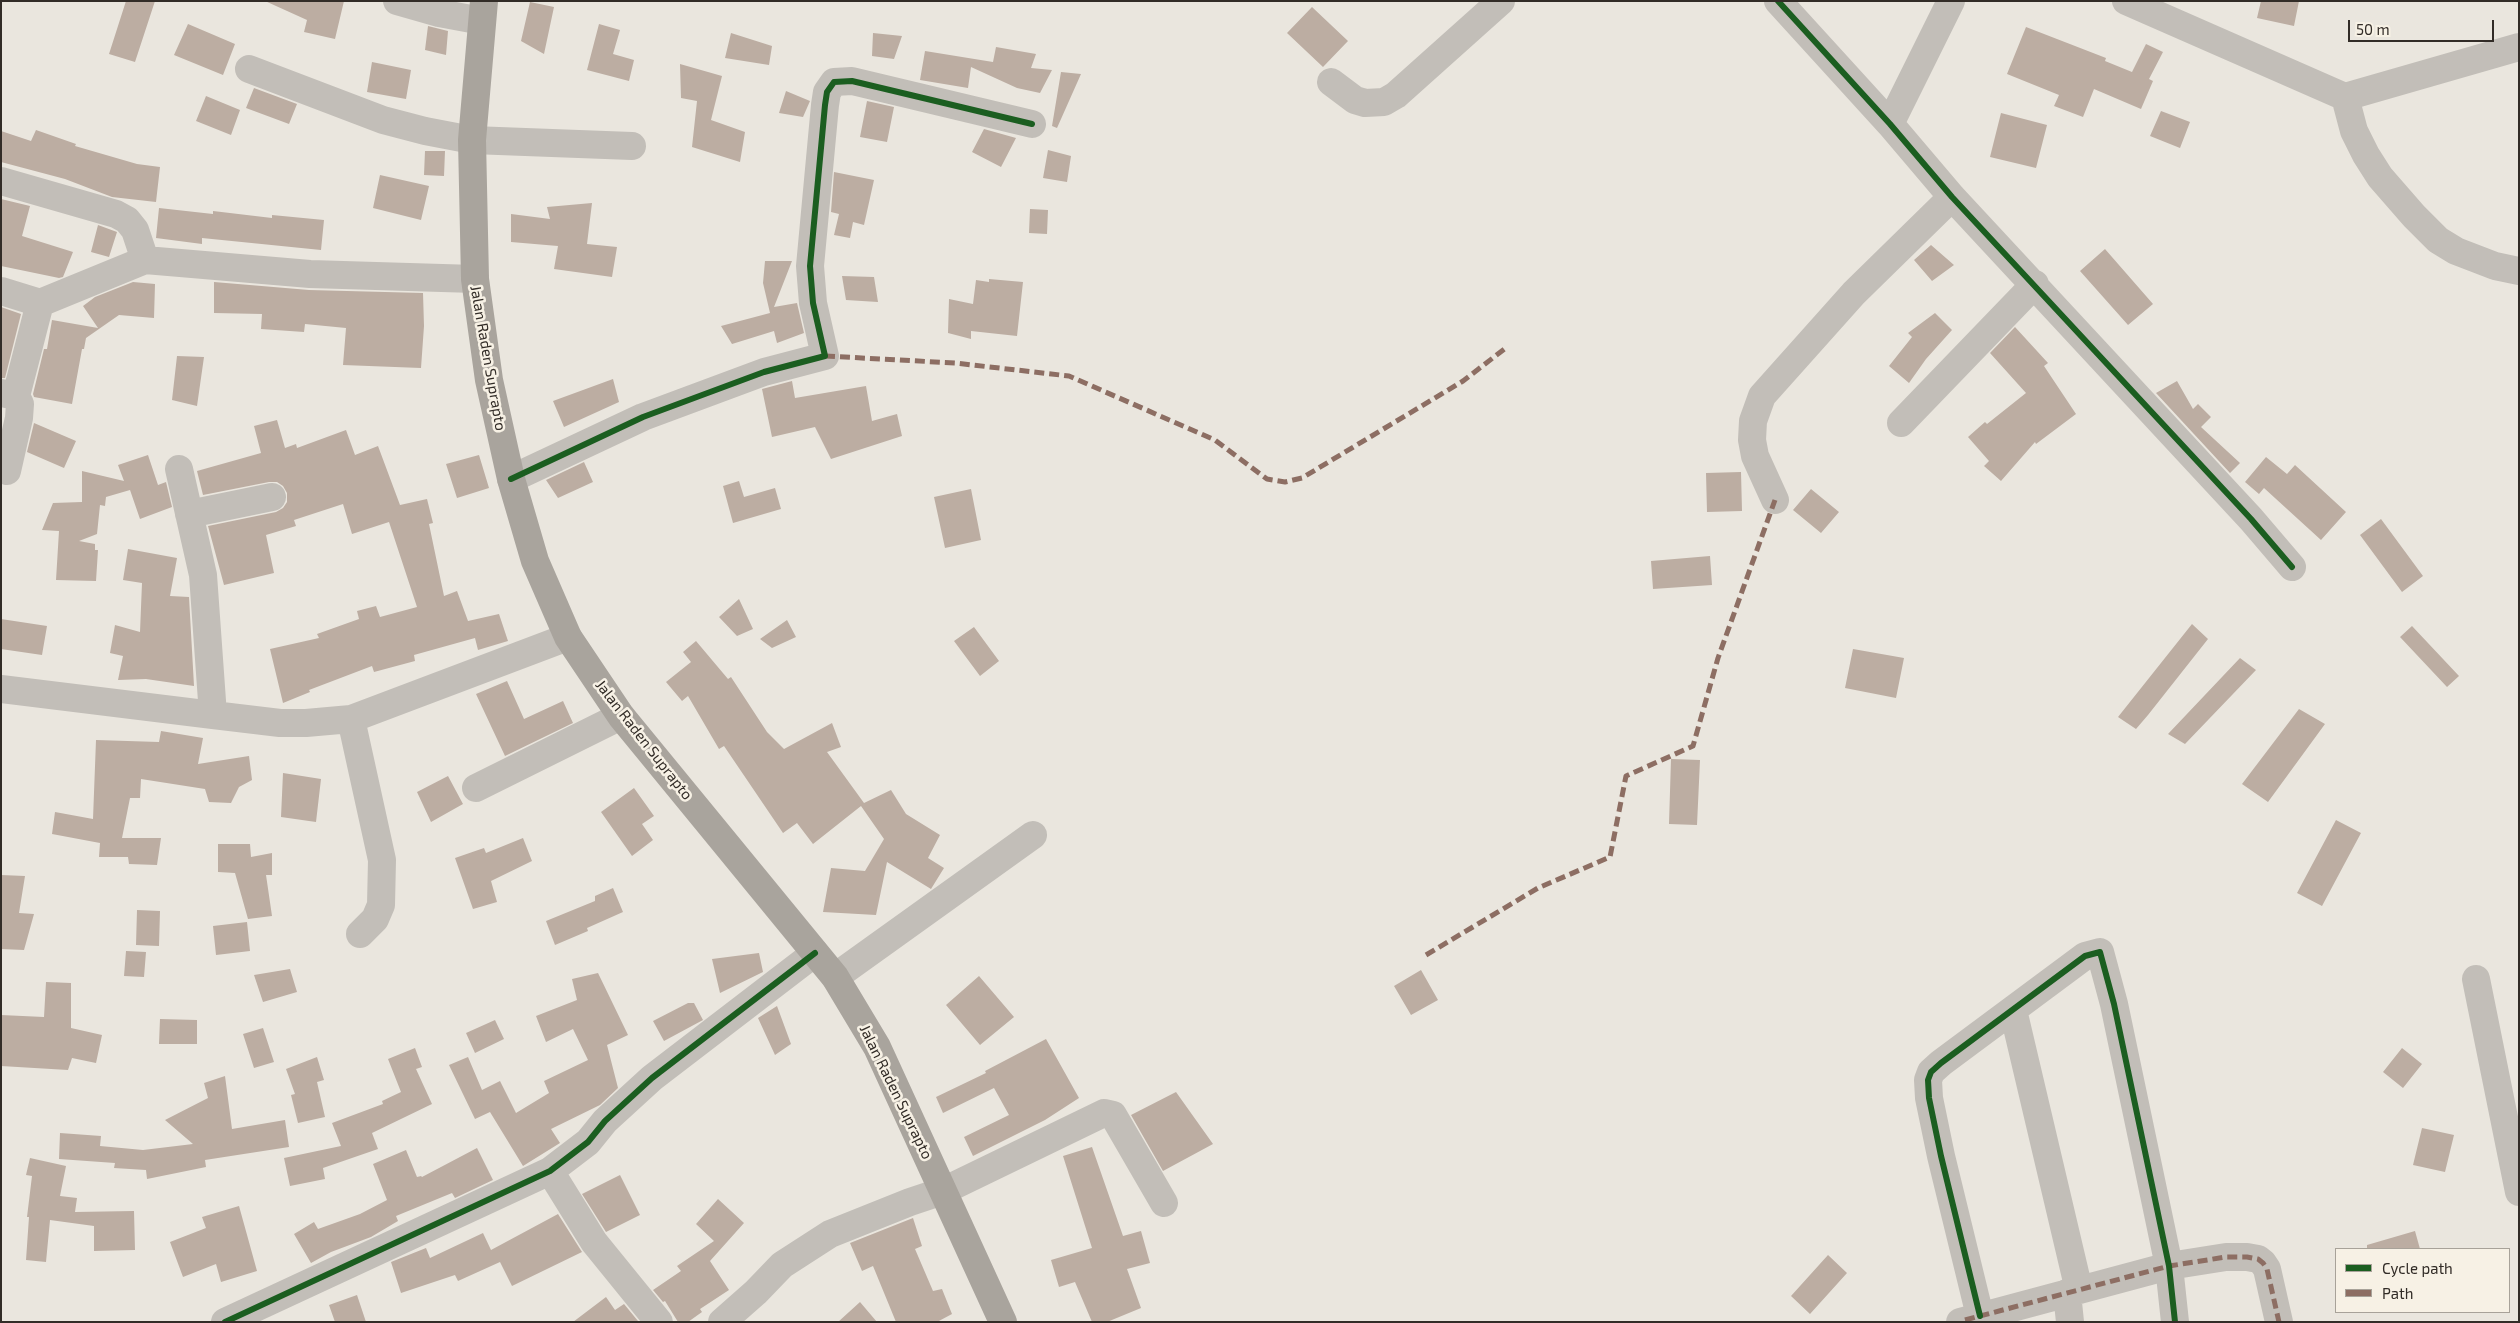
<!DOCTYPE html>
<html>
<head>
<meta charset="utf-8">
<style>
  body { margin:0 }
  #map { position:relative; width:2520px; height:1323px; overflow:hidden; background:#eae6de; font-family:"Exo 2",sans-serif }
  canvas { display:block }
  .frame { position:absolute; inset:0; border:2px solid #322c27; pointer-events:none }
  .legend { position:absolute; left:2335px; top:1248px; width:175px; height:65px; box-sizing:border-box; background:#f7f1e5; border:1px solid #a8a299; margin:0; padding:6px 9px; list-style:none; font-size:15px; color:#322c27 }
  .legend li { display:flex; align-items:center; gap:10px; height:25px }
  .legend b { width:25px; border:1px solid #a8a299 }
  .scale { position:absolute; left:2348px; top:20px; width:146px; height:22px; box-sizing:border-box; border:2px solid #322c27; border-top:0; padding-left:6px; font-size:15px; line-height:18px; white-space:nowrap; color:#322c27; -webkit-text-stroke:4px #f7f1e5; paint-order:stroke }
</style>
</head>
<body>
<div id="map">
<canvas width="2520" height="1323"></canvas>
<div class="frame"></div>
<ul class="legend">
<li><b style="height:6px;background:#1b5e20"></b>Cycle path</li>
<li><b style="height:6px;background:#8d6e63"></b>Path</li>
</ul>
<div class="scale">50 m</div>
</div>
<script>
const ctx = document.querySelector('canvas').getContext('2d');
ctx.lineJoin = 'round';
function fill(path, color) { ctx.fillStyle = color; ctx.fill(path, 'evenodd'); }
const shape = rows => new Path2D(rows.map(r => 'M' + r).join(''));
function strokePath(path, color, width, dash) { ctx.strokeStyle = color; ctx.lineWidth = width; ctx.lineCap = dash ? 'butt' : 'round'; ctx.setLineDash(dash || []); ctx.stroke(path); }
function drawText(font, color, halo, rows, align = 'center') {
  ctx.font = font + ' "Exo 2",sans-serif'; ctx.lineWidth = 5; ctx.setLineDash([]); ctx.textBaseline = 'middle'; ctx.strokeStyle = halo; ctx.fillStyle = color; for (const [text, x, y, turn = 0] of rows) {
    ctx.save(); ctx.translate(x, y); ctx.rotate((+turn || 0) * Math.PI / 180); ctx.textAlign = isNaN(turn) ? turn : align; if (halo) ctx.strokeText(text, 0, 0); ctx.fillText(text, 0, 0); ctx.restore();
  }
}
const building = shape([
  [126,1,155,1,135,62,109,54],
  [265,1,344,1,335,39,304,32,307,20],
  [2261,1,2299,1,2294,26,2257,18],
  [530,2,554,7,544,54,521,41],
  [1312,7,1348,41,1323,67,1287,33],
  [188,24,235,44,223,75,174,55],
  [599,24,620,30,613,54,634,60,629,81,587,70],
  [428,26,448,31,446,55,425,50],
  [2026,27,2106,58,2105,61,2132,72,2146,44,2163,52,2149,79,2153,81,2141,109,2094,89,2083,117,2054,106,2059,95,2007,74],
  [731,33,772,46,769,65,725,58],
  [873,33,902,36,894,59,872,56],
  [996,47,1036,54,1031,68,1052,70,1040,93,1017,88,971,67,968,88,920,80,925,51,993,62],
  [372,62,411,70,406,99,367,92],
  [680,64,722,76,711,120,745,132,740,162,692,147,697,101,681,98],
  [1061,72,1081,74,1057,128,1052,126],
  [254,88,297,104,289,124,246,108],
  [786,91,810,101,803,117,779,113],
  [206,96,240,110,231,135,196,121],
  [867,101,894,107,887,142,860,137],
  [2161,111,2190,122,2180,148,2150,136],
  [2001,113,2047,125,2036,168,1990,157],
  [984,129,1016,138,1001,167,972,152],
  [36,130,76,144,75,146,137,164,160,167,156,202,112,197,65,179,1,162,1,131,31,141],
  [1048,150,1071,156,1067,182,1043,178],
  [425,151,445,151,444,176,424,175],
  [834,172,874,180,864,225,853,222,850,238,834,235,839,214,831,212],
  [380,175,429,186,421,220,373,208],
  [1,199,30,206,22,236,73,252,63,277,59,278,1,266],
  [592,203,587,244,617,247,612,277,554,269,558,246,511,242,511,214,550,219,547,207],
  [159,208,213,214,213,211,272,218,272,215,324,220,321,250,202,238,202,244,156,238],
  [1030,209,1048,210,1047,234,1029,233],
  [98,225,117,232,109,257,91,252],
  [1931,245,1954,265,1932,281,1914,260],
  [2105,249,2153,304,2128,325,2080,271],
  [765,261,792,261,774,307,797,303,804,333,777,343,774,331,732,344,721,326,770,313,763,283],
  [842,276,874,277,878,302,846,300],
  [989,279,1023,282,1017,336,971,331,971,339,948,333,949,299,973,304,976,280,989,282],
  [133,282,155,284,154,318,119,315,86,338,84,349,82,349,72,404,34,397,33,394,44,349,47,349,52,320,98,328,83,306,95,297],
  [214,282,309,290,423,293,424,326,421,368,343,365,346,328,305,324,304,332,261,329,262,314,214,313],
  [1,307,21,314,5,378,1,378],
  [1935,313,1952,330,1926,359,1909,383,1889,366,1912,337,1908,333],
  [2015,327,2048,363,2044,366,2076,414,2036,444,2035,442,2001,481,1984,466,1989,461,1968,437,1985,422,1987,424,2026,393,1990,353],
  [177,356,204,357,197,406,172,400],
  [613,379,619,402,564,427,553,401],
  [792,381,795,398,866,386,872,421,897,414,902,436,831,459,815,427,772,437,762,389],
  [2177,381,2193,409,2198,404,2211,417,2201,427,2240,463,2230,473,2156,393],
  [277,420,285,448,296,444,297,448,346,430,355,455,378,446,400,505,427,499,433,523,429,524,444,596,457,591,468,621,499,614,508,641,478,650,475,638,414,655,415,661,374,672,372,666,309,690,310,692,283,703,270,649,319,638,317,634,359,619,357,611,376,606,380,617,417,607,389,522,352,534,343,504,294,520,296,526,266,535,274,573,224,585,208,526,276,512,283,508,287,502,287,493,283,486,277,482,269,482,203,495,197,471,261,453,254,426],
  [34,423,76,441,64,468,27,452],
  [148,455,158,485,166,482,172,507,140,519,130,490,106,497,105,506,100,505,97,534,79,541,95,544,95,550,98,550,96,581,56,580,59,531,42,530,53,503,82,502,82,471,124,481,118,465],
  [479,455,489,488,457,498,446,464],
  [2266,457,2287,474,2295,465,2346,512,2321,540,2264,488,2259,494,2245,482],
  [584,462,593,482,558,498,546,480],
  [1741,472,1742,511,1707,512,1706,473],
  [739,481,744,497,775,488,781,509,733,523,723,486],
  [971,489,981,540,945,548,934,497],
  [1811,489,1839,512,1821,533,1793,510],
  [2381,519,2423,576,2402,592,2360,535],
  [128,549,177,558,170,596,189,597,194,686,146,679,118,680,123,656,110,653,115,625,140,632,142,583,123,580],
  [1710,556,1712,585,1653,589,1651,561],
  [739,599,753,629,737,636,719,617],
  [1,619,47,626,42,655,1,649],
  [787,620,796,637,772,648,760,639],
  [2192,624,2208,639,2148,715,2136,729,2118,717],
  [2412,626,2459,676,2447,687,2400,637],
  [974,627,999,661,980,676,954,641],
  [696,641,728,679,731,677,767,732,784,749,832,723,841,747,827,752,864,803,891,790,906,814,940,835,928,858,944,868,931,889,887,862,876,915,823,912,831,868,865,871,884,839,861,806,813,844,797,823,783,833,724,746,719,749,688,696,682,701,666,682,691,662,683,652],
  [1853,649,1904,658,1896,698,1845,688],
  [2240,658,2256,670,2185,744,2168,734],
  [507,681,524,719,563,701,573,723,505,756,476,694],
  [2299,709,2325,724,2268,802,2242,784],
  [161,731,203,738,198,764,249,756,252,780,239,787,231,803,209,802,205,789,141,779,140,798,130,798,122,838,161,838,157,865,129,864,128,857,99,857,100,843,52,834,55,812,93,819,96,740,159,742],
  [1671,759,1700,760,1697,825,1669,824],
  [283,773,321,779,316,822,281,817],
  [448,776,463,804,431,822,417,792],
  [634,788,654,816,642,824,653,840,632,856,601,812],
  [2336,820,2361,833,2322,906,2297,893],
  [523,838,532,861,491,881,497,902,473,909,455,858,484,848,486,853],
  [218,844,250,844,251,857,272,853,272,875,266,875,272,916,248,919,235,873,218,872],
  [1,875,25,876,19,913,34,914,24,950,1,949],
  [613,888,623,912,587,928,588,931,555,945,546,921,595,901,595,896],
  [137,910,160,911,159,946,136,945],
  [247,922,250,951,216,955,213,926],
  [126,951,146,952,144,977,124,976],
  [759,953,763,972,720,993,712,959],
  [290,969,297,992,263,1002,254,975],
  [1421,970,1438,1000,1411,1015,1394,986],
  [598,973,628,1035,607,1045,618,1088,600,1105,551,1129,560,1143,523,1166,490,1112,475,1119,449,1065,468,1057,482,1090,500,1081,516,1113,549,1093,544,1081,588,1060,573,1029,546,1042,536,1016,577,1000,572,979],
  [979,976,1014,1017,980,1045,946,1005],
  [46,982,71,983,71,1028,102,1035,96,1063,72,1058,68,1070,1,1066,1,1015,44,1017],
  [688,1003,694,1003,703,1020,664,1041,653,1021],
  [777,1006,791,1044,775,1055,758,1018],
  [160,1019,197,1020,197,1044,159,1044],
  [495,1020,504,1039,475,1053,466,1033],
  [263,1028,274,1062,254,1068,243,1034],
  [1046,1039,1079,1098,1045,1120,973,1156,964,1137,1009,1115,994,1088,943,1113,936,1097,986,1073,985,1071],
  [415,1048,422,1067,416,1069,432,1104,372,1133,378,1149,323,1168,325,1179,290,1186,284,1158,341,1146,332,1123,383,1104,382,1101,401,1092,388,1059],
  [2402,1048,2422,1064,2403,1088,2383,1072],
  [317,1057,324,1080,317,1082,325,1117,298,1123,291,1095,295,1094,286,1069],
  [225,1076,232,1129,285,1120,289,1147,205,1160,206,1167,147,1179,146,1170,114,1168,115,1163,59,1159,60,1133,101,1136,100,1146,143,1150,193,1144,165,1120,208,1098,204,1083],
  [1176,1092,1213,1144,1163,1171,1131,1115],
  [2422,1128,2454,1135,2445,1172,2413,1165],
  [1092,1147,1123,1236,1141,1231,1150,1263,1127,1269,1141,1308,1107,1322,1092,1322,1075,1282,1059,1287,1051,1260,1092,1248,1063,1156],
  [477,1148,493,1180,455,1198,452,1193,396,1216,398,1221,371,1237,331,1252,311,1263,294,1234,314,1222,318,1229,360,1214,387,1200,373,1164,406,1150,417,1177,421,1176,422,1177],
  [30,1158,66,1166,60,1196,77,1198,75,1212,134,1211,135,1250,94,1251,94,1226,50,1220,46,1262,26,1260,29,1217,27,1217,32,1176,26,1175],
  [620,1175,640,1215,606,1232,582,1194],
  [718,1199,744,1223,710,1261,729,1290,700,1309,702,1312,688,1322,678,1322,665,1301,663,1302,653,1290,681,1271,677,1266,714,1241,696,1224],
  [239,1206,257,1271,221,1282,216,1264,183,1277,170,1242,206,1228,202,1217],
  [558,1214,582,1252,512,1286,500,1262,458,1281,455,1275,401,1293,391,1262,426,1248,430,1258,483,1233,491,1250],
  [913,1218,922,1246,915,1249,933,1291,942,1289,952,1314,937,1322,896,1322,873,1266,862,1271,850,1243],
  [2415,1231,2420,1249,2367,1249,2367,1245],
  [1828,1255,1847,1273,1810,1314,1791,1296],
  [357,1295,366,1322,335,1322,329,1305],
  [606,1297,615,1310,624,1304,638,1321,573,1322],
  [860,1302,877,1322,838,1322]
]);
const minor = shape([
  [397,1,439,13,482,21],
  [1778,1,1890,124,1952,197,2251,519,2292,567],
  [2126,1,2345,97,2519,47],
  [249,69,383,120,425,131,472,140,632,146],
  [1331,82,1355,100,1365,103,1384,102,1396,95,1501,1],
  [2345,97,2354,131,2366,155,2380,177,2414,216,2438,240,2456,251,2495,266,2519,271],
  [1890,124,1951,1],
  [1,181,116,214,127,220,135,230,145,260],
  [1,291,40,303,145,260,310,274,475,279],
  [1,393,16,396,40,303],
  [1901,423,2035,284],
  [179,469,203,575,213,715],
  [7,471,19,418,20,404,16,396],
  [511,479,643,417,764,372,825,356,813,303,810,266,825,105,827,92,834,82,852,81,1032,124],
  [1775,500,1755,456,1752,440,1753,421,1762,396,1854,293,1952,197],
  [189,514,272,497],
  [1,689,213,715,280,723,306,723,351,719,568,637],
  [351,719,382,860,381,905,375,919,360,934],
  [476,788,621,716],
  [835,977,1033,835],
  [2476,979,2519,1192],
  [2013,1010,2079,1290],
  [550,1171,594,1242,659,1322],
  [2067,1293,2070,1322],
  [1980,1316,1941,1156,1929,1098,1928,1080,1931,1072,1941,1063,2085,956,2100,952,2114,1004,2169,1266,2175,1322],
  [225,1322,550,1171,588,1142,605,1121,652,1078,815,953],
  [722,1322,756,1292,782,1265,830,1234,910,1202,943,1191,1104,1113,1113,1115,1164,1203],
  [1960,1322,2169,1266,2226,1257,2247,1257,2258,1259,2263,1263,2267,1269,2279,1322]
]);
const highway = shape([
  [484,1,472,140,475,279,489,380,511,479,535,561,568,637,621,716,835,977,877,1047,1003,1322]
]);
const quiet = shape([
  [825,356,955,363,1069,376,1215,440,1267,479,1285,482,1302,478,1463,381,1507,347],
  [1426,955,1538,888,1610,857,1626,776,1693,746,1718,658,1775,500],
  [1965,1320,2169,1266,2226,1257,2247,1257,2258,1259,2263,1263,2267,1269,2279,1322]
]);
const cycleway = shape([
  [1778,1,1890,124,1952,197,2251,519,2292,567],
  [511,479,643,417,764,372,825,356,813,303,810,266,825,105,827,92,834,82,852,81,1032,124],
  [1980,1316,1941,1156,1929,1098,1928,1080,1931,1072,1941,1063,2085,956,2100,952,2114,1004,2169,1266,2175,1322],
  [225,1322,550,1171,588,1142,605,1121,652,1078,815,953]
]);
const streetNames = [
  ["Jalan Raden Suprapto",488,358,80],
  ["Jalan Raden Suprapto",644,740,52],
  ["Jalan Raden Suprapto",896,1092,64]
];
fill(building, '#bcada2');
strokePath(minor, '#c2beb8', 28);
strokePath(highway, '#a9a49d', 28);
strokePath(quiet, '#8d6e63', 5, [10, 5]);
strokePath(cycleway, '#1b5e20', 6);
drawText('15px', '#322c27', '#f7f1e5', streetNames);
</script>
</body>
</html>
